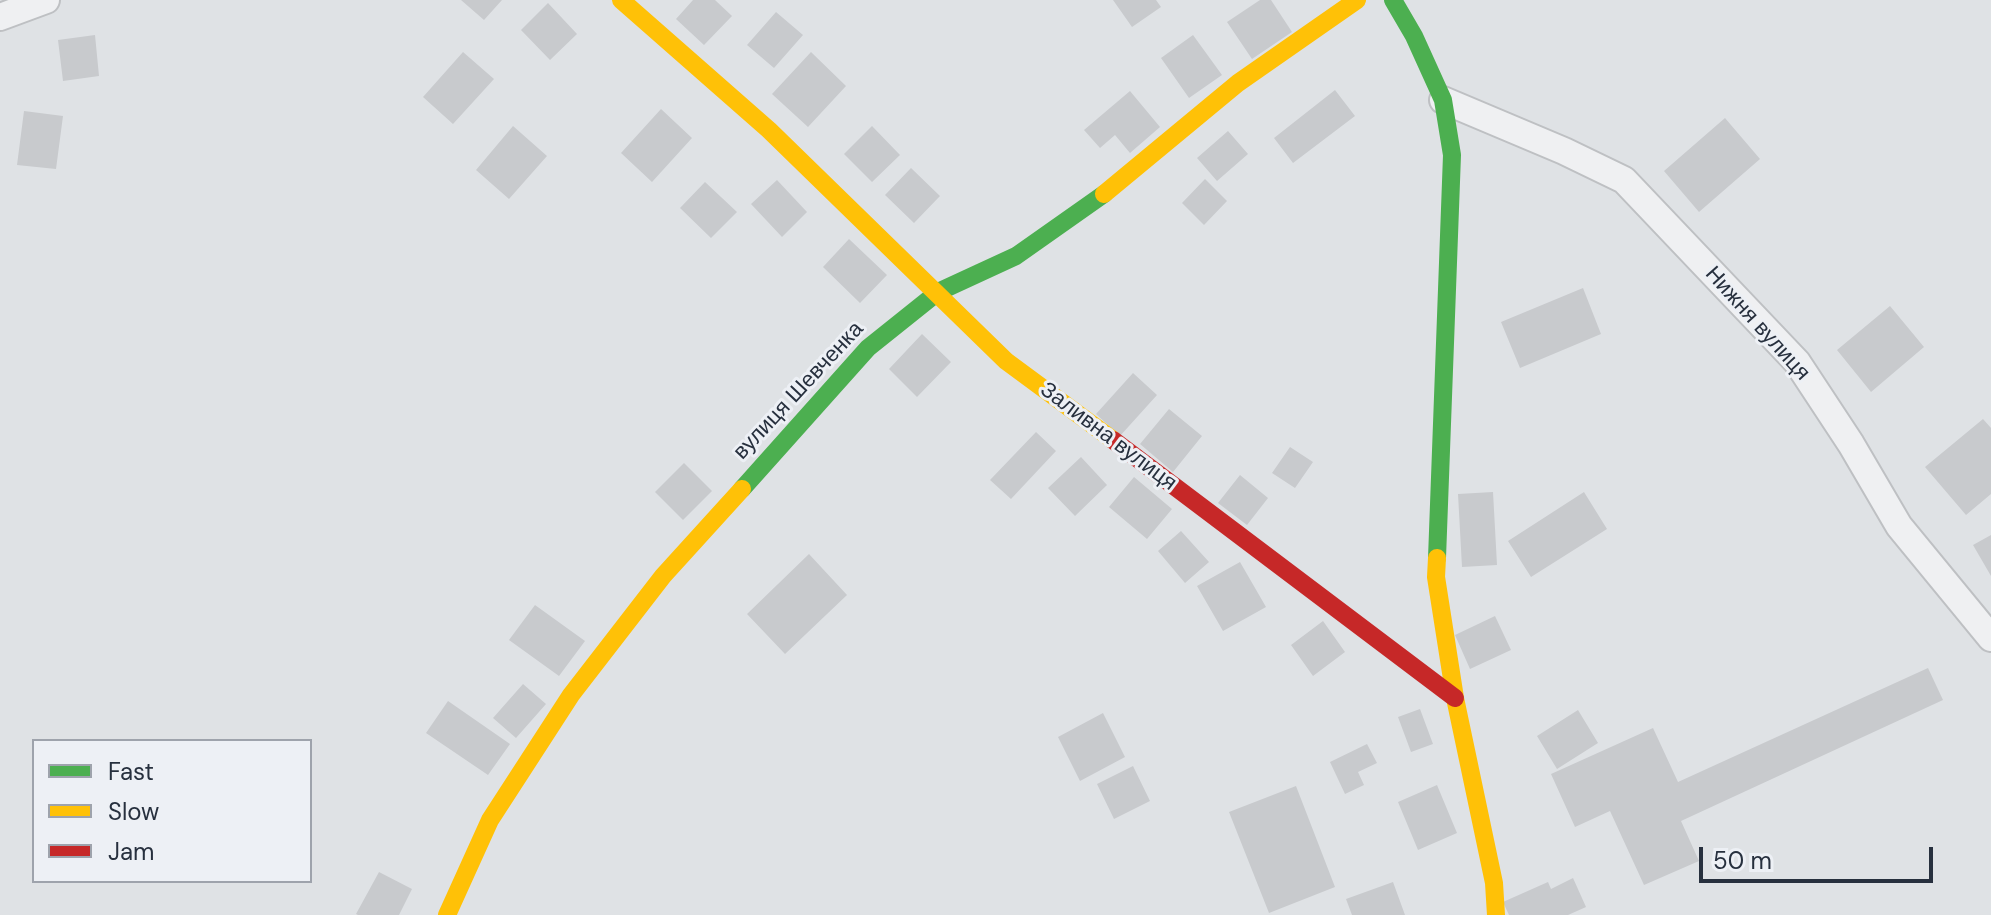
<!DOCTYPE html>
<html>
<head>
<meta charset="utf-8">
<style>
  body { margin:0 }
  #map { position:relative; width:1991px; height:915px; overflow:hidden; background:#dfe2e5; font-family:"DM Sans",sans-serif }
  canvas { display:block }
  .legend { position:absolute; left:32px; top:739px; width:280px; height:144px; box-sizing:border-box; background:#edf0f5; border:2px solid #9ea3ac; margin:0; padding:10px 14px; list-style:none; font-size:24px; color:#27303e }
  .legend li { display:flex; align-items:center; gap:16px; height:40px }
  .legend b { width:40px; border:2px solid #9ea3ac }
  .scale { position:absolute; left:1699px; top:847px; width:234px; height:36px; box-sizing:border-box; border:4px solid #27303e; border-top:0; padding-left:10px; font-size:24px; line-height:28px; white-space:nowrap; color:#27303e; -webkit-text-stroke:6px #edf0f5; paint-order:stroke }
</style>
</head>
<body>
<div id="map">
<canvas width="1991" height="915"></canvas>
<ul class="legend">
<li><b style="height:10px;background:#4caf50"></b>Fast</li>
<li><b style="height:10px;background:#ffc107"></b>Slow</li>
<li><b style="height:10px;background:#c62828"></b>Jam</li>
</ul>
<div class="scale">50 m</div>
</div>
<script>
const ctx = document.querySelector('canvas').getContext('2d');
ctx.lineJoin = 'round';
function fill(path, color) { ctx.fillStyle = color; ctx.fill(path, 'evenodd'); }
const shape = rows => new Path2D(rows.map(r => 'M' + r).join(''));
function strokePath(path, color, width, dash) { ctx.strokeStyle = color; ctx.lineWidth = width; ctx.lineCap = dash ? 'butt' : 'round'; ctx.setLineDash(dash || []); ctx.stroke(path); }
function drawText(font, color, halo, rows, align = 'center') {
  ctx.font = font + ' "DM Sans",sans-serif'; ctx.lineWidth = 6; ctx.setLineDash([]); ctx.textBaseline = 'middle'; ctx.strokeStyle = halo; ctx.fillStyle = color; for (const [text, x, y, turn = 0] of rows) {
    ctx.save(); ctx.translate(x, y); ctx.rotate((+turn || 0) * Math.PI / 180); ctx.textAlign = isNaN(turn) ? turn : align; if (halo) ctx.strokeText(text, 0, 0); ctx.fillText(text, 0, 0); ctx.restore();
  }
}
const building = shape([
  [461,0,502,0,484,20],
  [693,0,715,0,732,16,704,45,676,19],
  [1113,0,1156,0,1161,7,1132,27],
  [1260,0,1271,0,1292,32,1252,59,1227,22],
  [548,3,577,34,550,60,521,30],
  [776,12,803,35,774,68,747,45],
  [95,35,99,76,63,81,58,40],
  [1193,35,1222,75,1189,98,1161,58],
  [463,52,494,79,453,124,423,97],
  [811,52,846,86,808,127,772,94],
  [1335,90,1355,116,1293,163,1274,138],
  [1130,91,1160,127,1130,153,1115,135,1100,148,1084,130],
  [661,109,692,138,652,182,621,153],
  [24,111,63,116,56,169,17,165],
  [1725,118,1760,159,1699,212,1664,171],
  [513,126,547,156,509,199,476,170],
  [872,126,900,155,872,182,844,154],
  [1228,131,1248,154,1217,181,1197,158],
  [911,168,940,196,914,223,885,195],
  [1205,179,1227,201,1204,225,1182,203],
  [777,180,807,212,782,237,751,204],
  [705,182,737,212,711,238,680,208],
  [849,239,887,275,860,303,823,267],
  [1583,288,1601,334,1520,368,1501,322],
  [1890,306,1924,347,1871,392,1837,350],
  [922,334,951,362,917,397,889,369],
  [1133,373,1157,395,1120,436,1096,414],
  [1169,409,1202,436,1173,472,1140,444],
  [1983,419,1991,428,1991,494,1966,515,1925,467],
  [1036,432,1056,451,1011,499,990,480],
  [1290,447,1313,462,1295,488,1272,473],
  [1081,457,1107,485,1075,516,1048,488],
  [684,463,712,491,683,520,655,492],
  [1240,475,1268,498,1247,525,1218,503],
  [1134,477,1172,509,1147,539,1109,507],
  [1493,492,1497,565,1462,567,1458,494],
  [1584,492,1607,529,1531,577,1508,541],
  [1181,531,1209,562,1185,583,1158,551],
  [1991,535,1991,576,1973,545],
  [809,554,847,595,785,654,747,614],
  [1240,562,1266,607,1223,631,1197,586],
  [535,605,585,641,559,676,509,640],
  [1495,616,1511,650,1470,669,1455,635],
  [1323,621,1345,652,1313,676,1291,645],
  [1928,668,1943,700,1681,821,1699,861,1644,885,1610,811,1575,827,1551,774,1653,728,1678,782],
  [523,684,546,704,516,738,493,718],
  [448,701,510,744,488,775,426,733],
  [1420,709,1433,744,1411,752,1398,717],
  [1578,710,1598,743,1557,769,1537,736],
  [1103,713,1125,757,1080,781,1058,737],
  [1367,744,1377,763,1358,772,1364,785,1345,794,1330,762],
  [1133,766,1150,801,1114,819,1097,784],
  [1437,785,1457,833,1418,850,1398,802],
  [1296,786,1335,887,1269,913,1229,812],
  [379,872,412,889,399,915,358,915,356,914],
  [1573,878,1586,907,1568,915,1509,915,1503,902,1548,882,1551,889],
  [1393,882,1405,915,1352,915,1346,899]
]);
const street = shape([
  [0,17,46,0],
  [1443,100,1564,151,1624,180,1797,362,1851,444,1899,526,1991,638]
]);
const fast = shape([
  [1393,0,1414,36,1443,100,1452,155,1437,558],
  [742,489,868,348,938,292,1016,256,1104,194]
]);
const slow = shape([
  [621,0,769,130,1006,361,1113,440],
  [1104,194,1238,83,1357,0],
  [1437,558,1436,577,1455,698,1494,883,1496,915],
  [447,915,490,820,571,695,663,576,742,489]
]);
const jam = shape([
  [1113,440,1455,698]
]);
const streetNames = [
  ["Нижня вулиця",1757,324,48],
  ["вулиця Шевченка",799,391,-47],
  ["Заливна вулиця",1108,437,37]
];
fill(building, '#c8cacd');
strokePath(street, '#bec0c3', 30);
strokePath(street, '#eff0f2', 26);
strokePath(fast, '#4caf50', 18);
strokePath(slow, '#ffc107', 18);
strokePath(jam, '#c62828', 18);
drawText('22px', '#27303e', '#edf0f5', streetNames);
</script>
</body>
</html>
